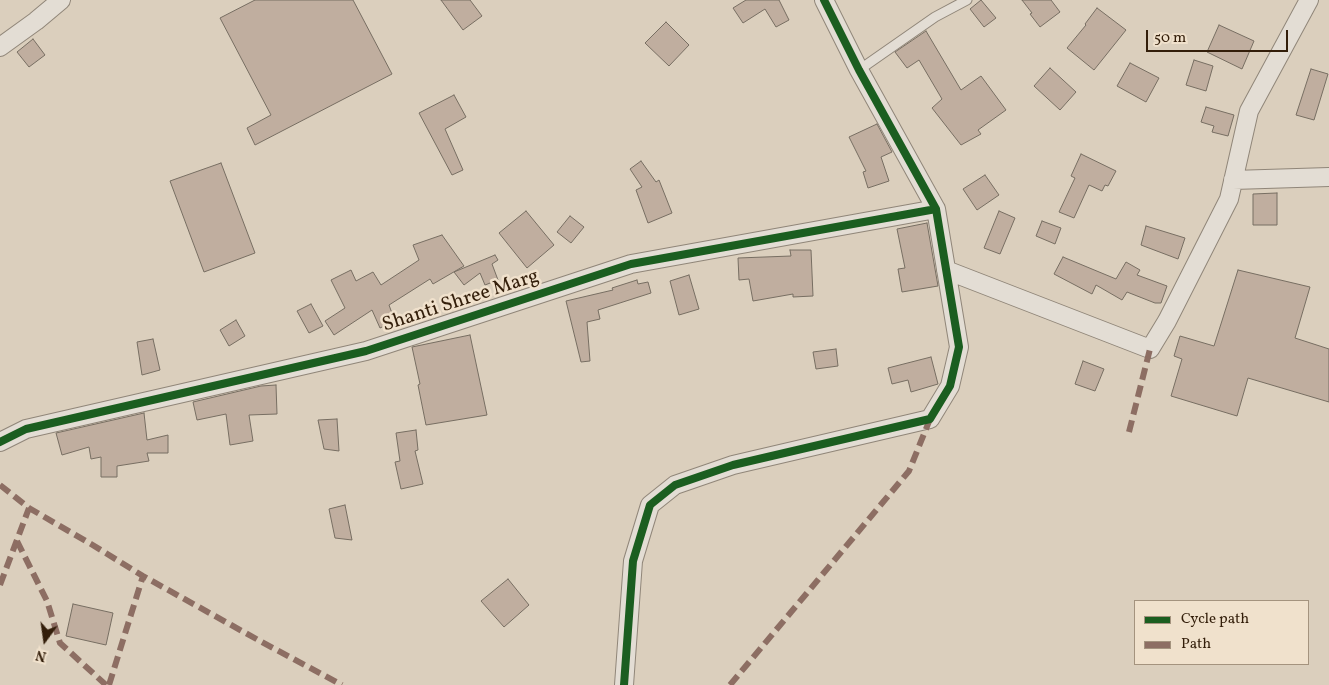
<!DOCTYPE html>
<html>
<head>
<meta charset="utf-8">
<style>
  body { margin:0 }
  #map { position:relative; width:1329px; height:685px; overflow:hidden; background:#dbcfbd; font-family:Vollkorn,serif }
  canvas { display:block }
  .legend { position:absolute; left:1134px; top:600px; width:175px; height:65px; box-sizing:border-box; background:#f0e1cc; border:1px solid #a4937e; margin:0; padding:6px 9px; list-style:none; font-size:15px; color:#331e0a }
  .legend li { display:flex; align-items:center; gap:10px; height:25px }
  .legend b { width:25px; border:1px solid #a4937e }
  .north { position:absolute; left:20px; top:615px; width:50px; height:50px; -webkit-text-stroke:4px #f0e1cc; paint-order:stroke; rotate:194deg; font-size:14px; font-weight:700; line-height:20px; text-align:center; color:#331e0a }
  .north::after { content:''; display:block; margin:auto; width:18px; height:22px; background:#331e0a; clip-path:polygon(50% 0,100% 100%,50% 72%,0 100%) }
  .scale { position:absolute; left:1146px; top:30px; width:142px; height:22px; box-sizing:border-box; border:2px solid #331e0a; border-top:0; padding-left:6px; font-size:15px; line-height:18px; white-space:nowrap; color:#331e0a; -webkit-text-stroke:4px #f0e1cc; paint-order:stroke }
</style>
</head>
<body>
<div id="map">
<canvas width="1329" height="685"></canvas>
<ul class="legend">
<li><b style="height:6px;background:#1b5e20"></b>Cycle path</li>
<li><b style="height:6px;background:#8d6e63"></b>Path</li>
</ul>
<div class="north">N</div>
<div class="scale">50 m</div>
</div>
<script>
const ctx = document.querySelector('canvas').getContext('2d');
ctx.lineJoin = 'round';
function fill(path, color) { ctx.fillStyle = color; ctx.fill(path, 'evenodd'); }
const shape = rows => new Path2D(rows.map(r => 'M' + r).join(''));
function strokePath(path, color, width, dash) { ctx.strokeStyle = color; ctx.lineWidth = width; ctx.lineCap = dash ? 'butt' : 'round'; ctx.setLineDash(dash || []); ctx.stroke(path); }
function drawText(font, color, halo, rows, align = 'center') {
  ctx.font = font + ' Vollkorn,serif'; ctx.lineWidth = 5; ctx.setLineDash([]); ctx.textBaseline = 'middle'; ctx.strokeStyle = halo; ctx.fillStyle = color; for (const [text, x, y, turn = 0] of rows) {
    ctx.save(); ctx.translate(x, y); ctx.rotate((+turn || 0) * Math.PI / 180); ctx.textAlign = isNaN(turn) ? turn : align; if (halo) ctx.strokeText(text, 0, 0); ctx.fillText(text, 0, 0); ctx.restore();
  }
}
const building = shape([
  [255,0,353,0,392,74,255,145,247,128,271,115,220,18,255,0],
  [441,0,470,0,482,16,463,30,441,0],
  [746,0,779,0,789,20,776,27,765,9,743,23,733,8,746,0],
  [981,0,996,18,984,27,970,9,981,0],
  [1022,0,1051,0,1060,12,1040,27,1030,14,1032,13,1022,0],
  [1097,8,1126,30,1094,70,1067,48,1086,25,1085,24,1097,8],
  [666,22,689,45,669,66,645,43,666,22],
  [1219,25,1254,41,1242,69,1207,52,1219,25],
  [926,31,961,90,981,76,1006,110,978,130,981,134,961,145,932,108,942,99,919,60,907,68,895,52,926,31],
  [33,39,45,55,29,67,17,52,33,39],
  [1194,60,1213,66,1206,91,1186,85,1194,60],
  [1130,63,1159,78,1146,102,1117,86,1130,63],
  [1050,68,1076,92,1060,110,1034,86,1050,68],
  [1311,69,1328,74,1314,120,1296,115,1311,69],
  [454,95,466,117,445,129,463,170,452,175,419,113,454,95],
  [1206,107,1234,115,1228,136,1212,132,1214,126,1201,122,1206,107],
  [877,124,892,152,881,157,889,181,868,188,863,172,866,171,849,137,877,124],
  [1081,154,1116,171,1108,186,1105,185,1102,191,1089,185,1074,218,1059,212,1075,178,1071,176,1081,154],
  [641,161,656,182,659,180,672,213,648,223,636,190,642,187,630,169,641,161],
  [221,163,255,253,204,272,170,181,221,163],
  [985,175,999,195,977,210,963,189,985,175],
  [1277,193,1277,225,1253,225,1253,194,1277,193],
  [526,211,554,245,527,268,499,233,526,211],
  [999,211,1015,218,1000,254,984,248,999,211],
  [570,216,584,227,571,243,557,232,570,216],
  [1042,221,1061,228,1055,244,1036,236,1042,221],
  [927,223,938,286,902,292,898,269,905,268,897,229,927,223],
  [1146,226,1185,238,1178,259,1141,245,1146,226],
  [442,235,464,266,433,284,430,279,389,305,393,316,393,322,380,328,372,310,334,335,325,321,345,308,331,280,351,270,356,281,373,272,381,285,419,260,413,245,442,235],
  [790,250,811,250,813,296,793,297,793,294,753,301,749,279,739,280,738,258,791,256,790,250],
  [495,255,498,260,492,264,498,280,485,285,480,273,464,285,454,272,495,255],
  [1063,257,1116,279,1126,262,1140,270,1137,275,1167,286,1161,303,1155,303,1127,292,1122,300,1096,285,1092,294,1054,274,1063,257],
  [1238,270,1310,287,1295,338,1329,349,1329,402,1248,378,1237,416,1171,396,1182,359,1174,356,1180,336,1214,346,1238,270],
  [689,275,699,309,679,315,670,281,689,275],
  [637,280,638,284,648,282,651,293,598,310,600,319,587,322,590,361,581,362,566,301,613,290,612,288,637,280],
  [311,304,323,326,309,333,297,311,311,304],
  [236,320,245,336,229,346,220,330,236,320],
  [470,335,487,415,426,425,418,385,420,384,412,347,470,335],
  [153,339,160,370,142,375,137,342,153,339],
  [836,349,838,366,816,369,813,352,836,349],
  [931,357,938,384,911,392,908,380,892,384,888,368,931,357],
  [1083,361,1104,369,1095,391,1075,384,1083,361],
  [276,385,277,414,249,415,253,441,230,445,226,414,197,420,193,402,261,386,276,385],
  [144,413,147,440,168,435,168,453,147,453,149,461,117,466,117,477,101,477,101,457,91,459,89,447,62,455,56,433,144,413],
  [337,419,339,451,324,449,318,420,337,419],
  [416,430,418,450,415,451,423,484,401,489,395,462,400,461,396,433,416,430],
  [345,505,352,540,335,538,329,509,345,505],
  [508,579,529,605,504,627,481,601,508,579],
  [73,604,113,613,106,645,66,636,73,604]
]);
const lane = shape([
  [859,70,935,17,967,0]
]);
const street = shape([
  [0,47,36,21,61,0],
  [1233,180,1329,177],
  [946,270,1150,349,1167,321,1229,199,1249,111,1309,0],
  [0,442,26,429,366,351,631,264,936,209],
  [624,685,633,561,650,505,675,485,733,465,930,419,950,386,959,347,936,209,859,70,824,0]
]);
const quiet = shape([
  [1129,432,1150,349],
  [0,485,29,508,91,544,143,576,260,641,342,685],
  [17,541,47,601,60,643,106,685],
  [0,585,29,508],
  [109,685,143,576],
  [730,685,909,471,930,419]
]);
const cycleway = shape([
  [0,442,26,429,366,351,631,264,936,209],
  [624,685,633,561,650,505,675,485,733,465,930,419,950,386,959,347,936,209,859,70,824,0]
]);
const streetNames = [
  ["Shanti Shree Marg",461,302,-18]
];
fill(building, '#c0ae9f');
strokePath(building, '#776e62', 1);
strokePath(lane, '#908679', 11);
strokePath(street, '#908679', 20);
strokePath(lane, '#e3ddd4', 9);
strokePath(street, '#e3ddd4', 18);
strokePath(quiet, '#8d6e63', 6, [12, 6]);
strokePath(cycleway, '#1b5e20', 8);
drawText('20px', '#331e0a', '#f0e1cc', streetNames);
</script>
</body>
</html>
